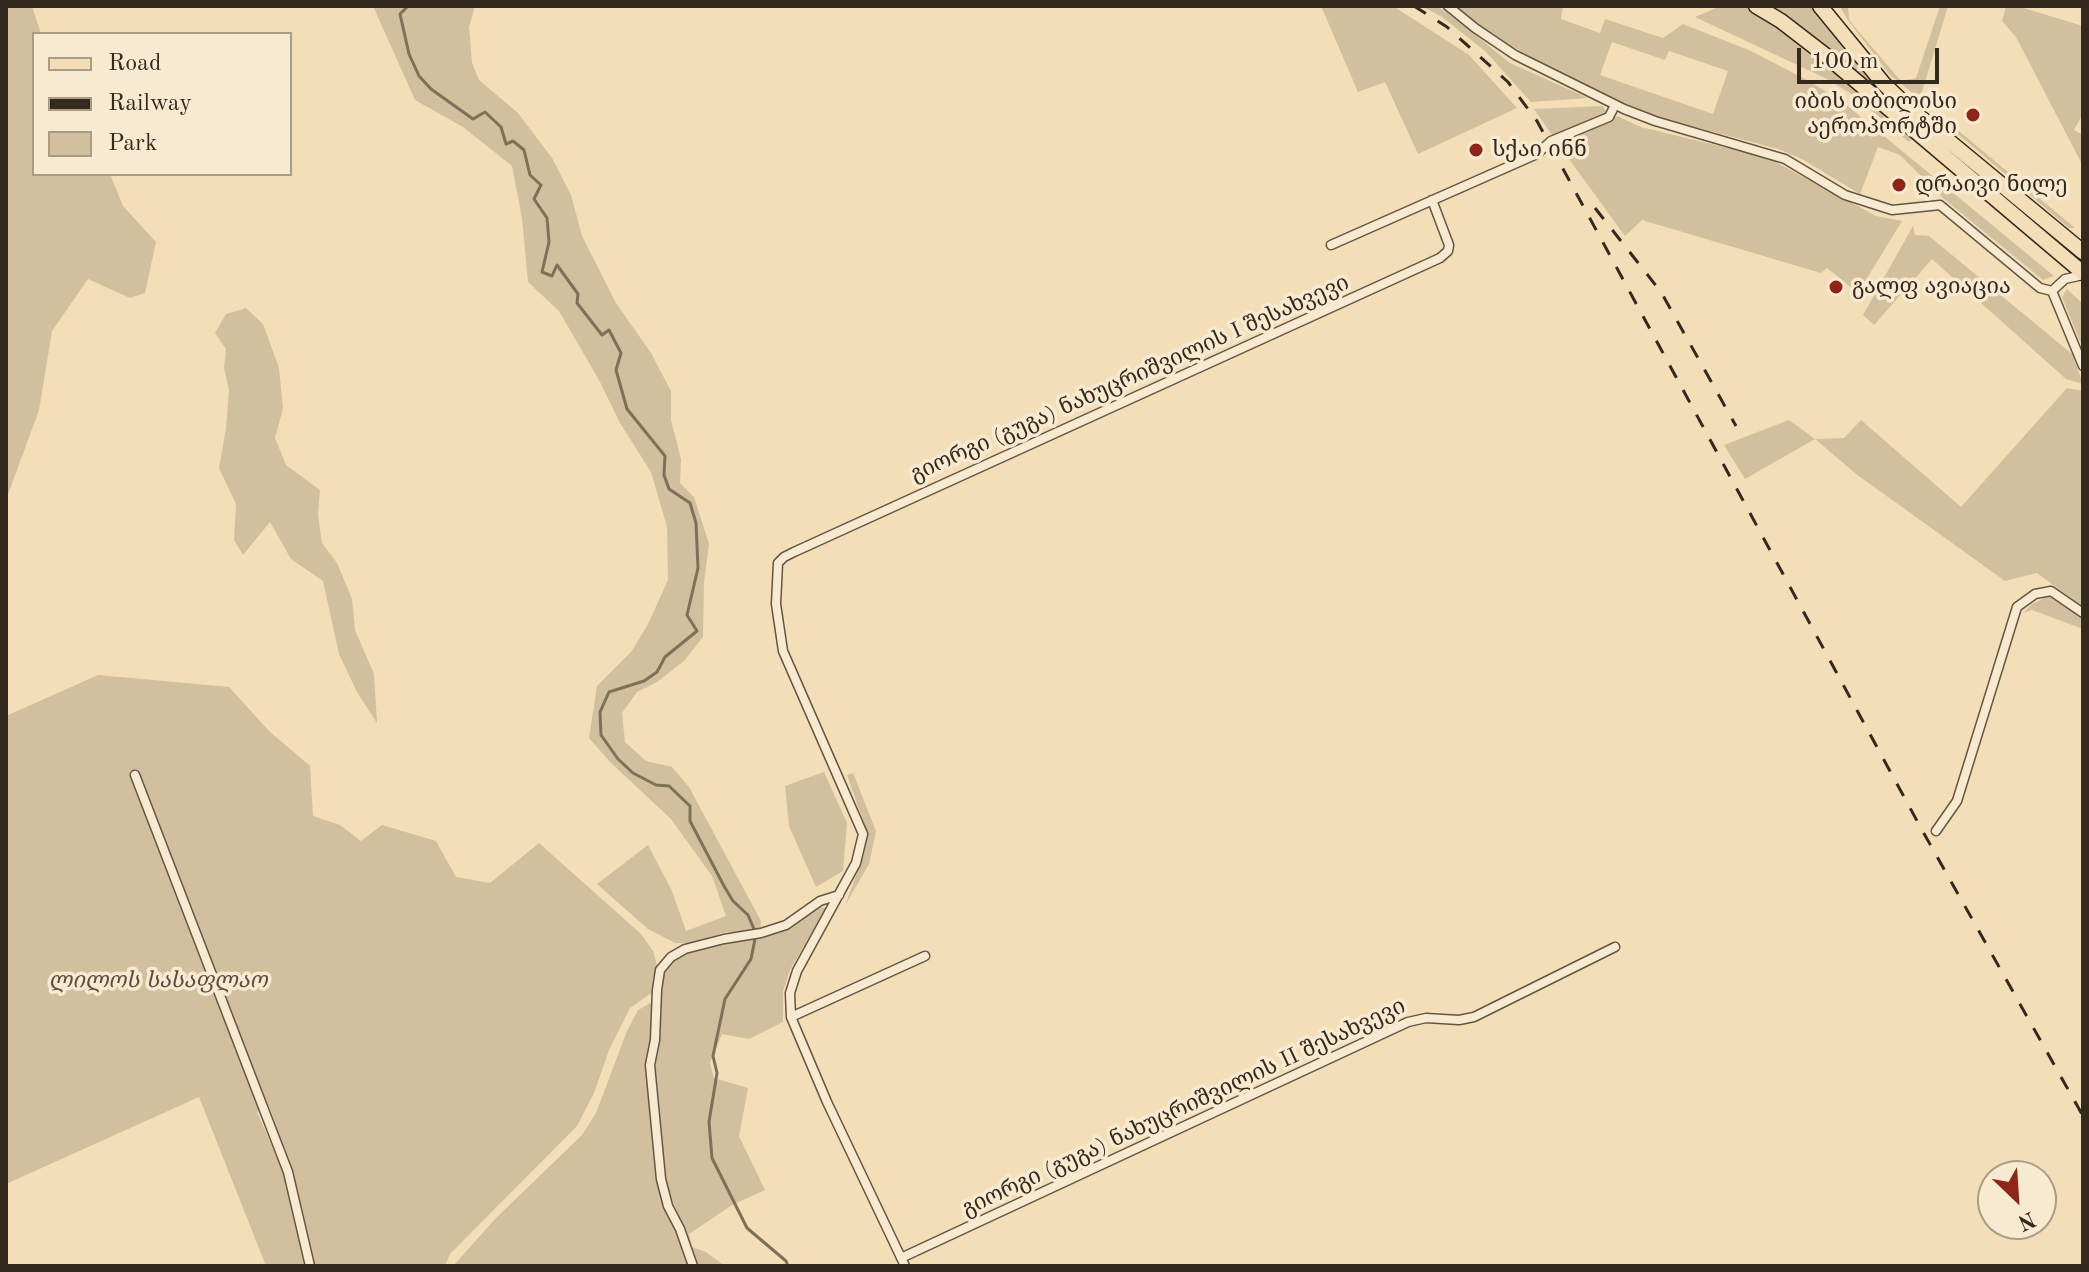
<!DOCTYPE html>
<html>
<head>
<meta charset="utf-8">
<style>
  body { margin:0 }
  #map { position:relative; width:2089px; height:1272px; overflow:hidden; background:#f3deb7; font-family:"Old Standard TT",serif }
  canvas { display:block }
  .frame { position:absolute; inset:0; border:8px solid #33291d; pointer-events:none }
  .legend { position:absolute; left:32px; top:32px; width:260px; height:144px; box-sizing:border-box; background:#f7ead0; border:2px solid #a99d88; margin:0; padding:10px 14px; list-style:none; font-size:24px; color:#33291d }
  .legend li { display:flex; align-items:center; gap:16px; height:40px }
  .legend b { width:40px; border:2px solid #a99d88 }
  .north { position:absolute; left:1977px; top:1160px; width:80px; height:80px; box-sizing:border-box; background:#f7ead0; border:2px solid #a99d88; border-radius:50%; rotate:155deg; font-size:22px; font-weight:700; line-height:32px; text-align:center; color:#33291d }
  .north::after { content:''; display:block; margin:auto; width:28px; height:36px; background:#8f2418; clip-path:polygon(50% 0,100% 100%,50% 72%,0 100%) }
  .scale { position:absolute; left:1797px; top:48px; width:142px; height:36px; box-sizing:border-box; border:4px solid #33291d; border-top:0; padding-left:10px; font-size:24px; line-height:28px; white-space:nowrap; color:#33291d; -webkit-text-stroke:6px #f7ead0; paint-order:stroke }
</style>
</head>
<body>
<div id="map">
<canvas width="2089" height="1272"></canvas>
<div class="frame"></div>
<ul class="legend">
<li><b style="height:10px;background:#f3deb7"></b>Road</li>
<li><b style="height:10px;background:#33291d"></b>Railway</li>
<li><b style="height:22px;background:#d2bf9d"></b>Park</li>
</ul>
<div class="north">N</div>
<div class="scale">100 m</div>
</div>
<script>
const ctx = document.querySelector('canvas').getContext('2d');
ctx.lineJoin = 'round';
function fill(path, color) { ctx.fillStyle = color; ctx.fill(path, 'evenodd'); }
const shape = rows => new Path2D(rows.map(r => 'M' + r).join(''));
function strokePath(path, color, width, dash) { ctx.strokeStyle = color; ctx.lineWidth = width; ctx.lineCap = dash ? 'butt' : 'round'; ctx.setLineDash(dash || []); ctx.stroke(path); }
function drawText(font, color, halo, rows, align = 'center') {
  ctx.font = font + ' "Old Standard TT","Noto Serif Georgian",serif'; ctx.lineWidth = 7; ctx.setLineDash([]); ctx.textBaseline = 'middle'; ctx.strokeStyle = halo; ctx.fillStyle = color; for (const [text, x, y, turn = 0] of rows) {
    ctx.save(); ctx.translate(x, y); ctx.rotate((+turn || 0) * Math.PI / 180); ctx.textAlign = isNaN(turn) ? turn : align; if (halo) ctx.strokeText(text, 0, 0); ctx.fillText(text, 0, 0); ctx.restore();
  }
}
const green = shape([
  [6,6,32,6,41,34,34,34,34,174,110,174,123,206,156,242,145,293,130,298,88,279,52,331,39,410,6,500],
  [373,6,475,6,469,27,472,63,479,80,518,113,552,158,571,195,582,236,616,303,651,353,671,391,671,420,681,459,680,483,694,497,709,544,704,582,703,637,684,661,657,682,637,692,622,713,625,742,646,761,672,767,689,787,761,921,760,931,726,932,691,943,675,943,648,929,597,884,648,845,672,891,686,931,726,916,712,876,671,819,610,762,589,738,597,686,632,651,648,624,668,580,667,527,651,472,620,423,599,380,559,311,528,282,522,218,512,166,463,127,415,100],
  [1321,6,1393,6,1469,55,1517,108,1418,154,1385,82,1358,92],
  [1421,6,1435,6,1447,12,1510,63,1588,98,1531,102,1485,51,1442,17],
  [1454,6,1563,6,1561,19,1600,33,1605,19,1663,38,1683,24,1751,51,1809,81,1844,103,2054,276,2043,280,1943,198,1900,155,1878,147,1860,194,1802,159,1778,149,1654,116,1572,80,1494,36],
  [1612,42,1665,60,1669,51,1728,71,1713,114,1600,75],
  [1721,6,1747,8,1781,29,1914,136,1909,142,1853,95,1825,78,1695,17],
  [1764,6,1813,6,1878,85,1909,117],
  [1840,6,1848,6,1849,19,1853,25,1901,81,1916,78,1940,6,1948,6,1922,92,1916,96,1890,75,1847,19],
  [2017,6,2083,26,2083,114,2074,130,2083,135,2083,166,2016,37,2002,21,2006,7],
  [1603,106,1606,112,1604,116,1554,138,1534,109],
  [1617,116,1641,127,1768,158,1876,216,1902,221,1858,293,1827,268,1821,273,1642,220,1625,236,1558,144,1610,122],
  [1942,117,2075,228,2069,228,1940,119],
  [1913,226,1915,235,1929,236,2072,354,2083,384,2066,379,1932,259,1874,325,1863,315],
  [2067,289,2083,304,2083,349,2062,297],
  [246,308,263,324,279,368,283,408,275,438,286,465,320,490,318,515,322,543,337,563,352,599,355,630,374,674,377,723,357,692,339,654,323,581,291,559,270,522,243,555,234,540,236,504,219,468,226,428,229,390,224,368,226,349,215,333,226,314],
  [2067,388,2083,391,2083,607,2037,573,2005,581,1856,474,1815,439,1745,479,1724,445,1789,420,1815,439,1844,438,1861,420,1961,507],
  [2049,596,2059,598,2083,617,2083,629,2032,610,2023,613,2032,604],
  [98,675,229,687,270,732,310,766,313,816,340,825,361,841,382,825,436,841,456,877,490,883,539,843,641,934,653,951,657,965,653,992,630,1008,609,1050,594,1093,577,1126,450,1254,445,1266,315,1266,292,1170,269,1106,257,1112,286,1178,305,1266,266,1266,199,1097,6,1184,6,716],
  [824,772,847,823,843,871,816,887,789,826,785,786],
  [853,773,876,831,869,864,845,906,864,853,867,832,847,775],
  [818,907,826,908,790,970,783,991,783,1022,749,1039,722,1034,710,1063,714,1078,748,1088,739,1136,765,1190,732,1205,689,1234,692,1247,706,1252,725,1266,697,1266,685,1229,664,1182,653,1065,658,1046,663,972,673,960,686,952,733,939,763,938,790,929],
  [654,1001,650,1093,657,1182,690,1266,453,1266,496,1218,582,1135,596,1113,627,1031,638,1010]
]);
const stream = shape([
  [408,6,400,14,409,54,419,76,431,89,473,119,485,112,501,127,506,144,513,141,524,150,530,175,541,185,534,199,547,218,549,242,542,272,552,276,557,265,578,294,577,303,602,335,609,330,621,353,616,370,627,409,665,456,664,475,669,489,690,503,696,523,698,568,687,615,697,631,665,657,657,672,644,681,609,692,600,712,601,735,618,759,633,773,656,785,669,786,690,806,690,821,724,886,733,901,748,915,756,934,751,959,725,999,713,1056,717,1073,709,1122,712,1158,747,1228,786,1261,788,1266]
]);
const street = shape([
  [1448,6,1475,28,1515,55,1624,109,1655,121,1785,159,1845,195,1892,210,1940,205,2040,288,2052,291],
  [1331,245,1537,154,1551,141,1609,117,1615,105],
  [2052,291,2083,366],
  [2052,291,2065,279,2083,275],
  [135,775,288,1172,310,1266],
  [1936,831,1957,801,2017,607,2035,594,2051,591,2083,613],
  [791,1017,925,956],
  [901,1258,1408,1022,1426,1018,1459,1020,1474,1017,1615,947],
  [693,1266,680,1229,668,1206,661,1179,650,1065,655,1040,657,990,660,970,671,957,685,949,724,939,761,933,786,925,820,901,839,895],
  [905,1266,827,1102,791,1017,790,993,797,971,856,863,863,834,783,651,776,604,778,563,784,557,794,552,1440,258,1448,251,1449,245,1432,200]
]);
const primary = shape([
  [1756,6,1781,21,1829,58,2083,273],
  [1820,6,1883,83,1910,109,2083,252]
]);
const rail = shape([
  [1414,6,1447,27,1508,82,1537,121,1922,830,2083,1116],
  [1595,208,1661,292,1736,426]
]);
const markers = [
  [1973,115,8,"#8f2418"],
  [1476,150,8,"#8f2418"],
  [1899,185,8,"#8f2418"],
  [1836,287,8,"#8f2418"]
];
const poiNames = [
  ["იბის თბილისი",1957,102,"right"],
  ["აეროპორტში",1957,127,"right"],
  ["სქაი ინნ",1492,150],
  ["დრაივი ნილე",1915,185],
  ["გალფ ავიაცია",1852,287]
];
const streetNames = [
  ["გიორგი (გუგა) ნახუცრიშვილის I შესახვევი",1130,379,-24],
  ["გიორგი (გუგა) ნახუცრიშვილის II შესახვევი",1184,1108,-25]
];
const parkNames = [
  ["ლილოს სასაფლაო",158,981]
];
fill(green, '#d2bf9d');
strokePath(stream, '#7f705a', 3);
strokePath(street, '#635644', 11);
strokePath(primary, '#33291d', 17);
strokePath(street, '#f7ead0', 8);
strokePath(primary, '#f3deb7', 14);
strokePath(rail, '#33291d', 3, [14, 14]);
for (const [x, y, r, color] of markers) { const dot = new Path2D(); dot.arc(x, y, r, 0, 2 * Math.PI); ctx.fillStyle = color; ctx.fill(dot); strokePath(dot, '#f7ead0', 3); }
drawText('22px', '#33291d', '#f7ead0', poiNames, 'left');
drawText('22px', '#33291d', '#f7ead0', streetNames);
drawText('italic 22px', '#5b4e3d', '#f7ead0', parkNames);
</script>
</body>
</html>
